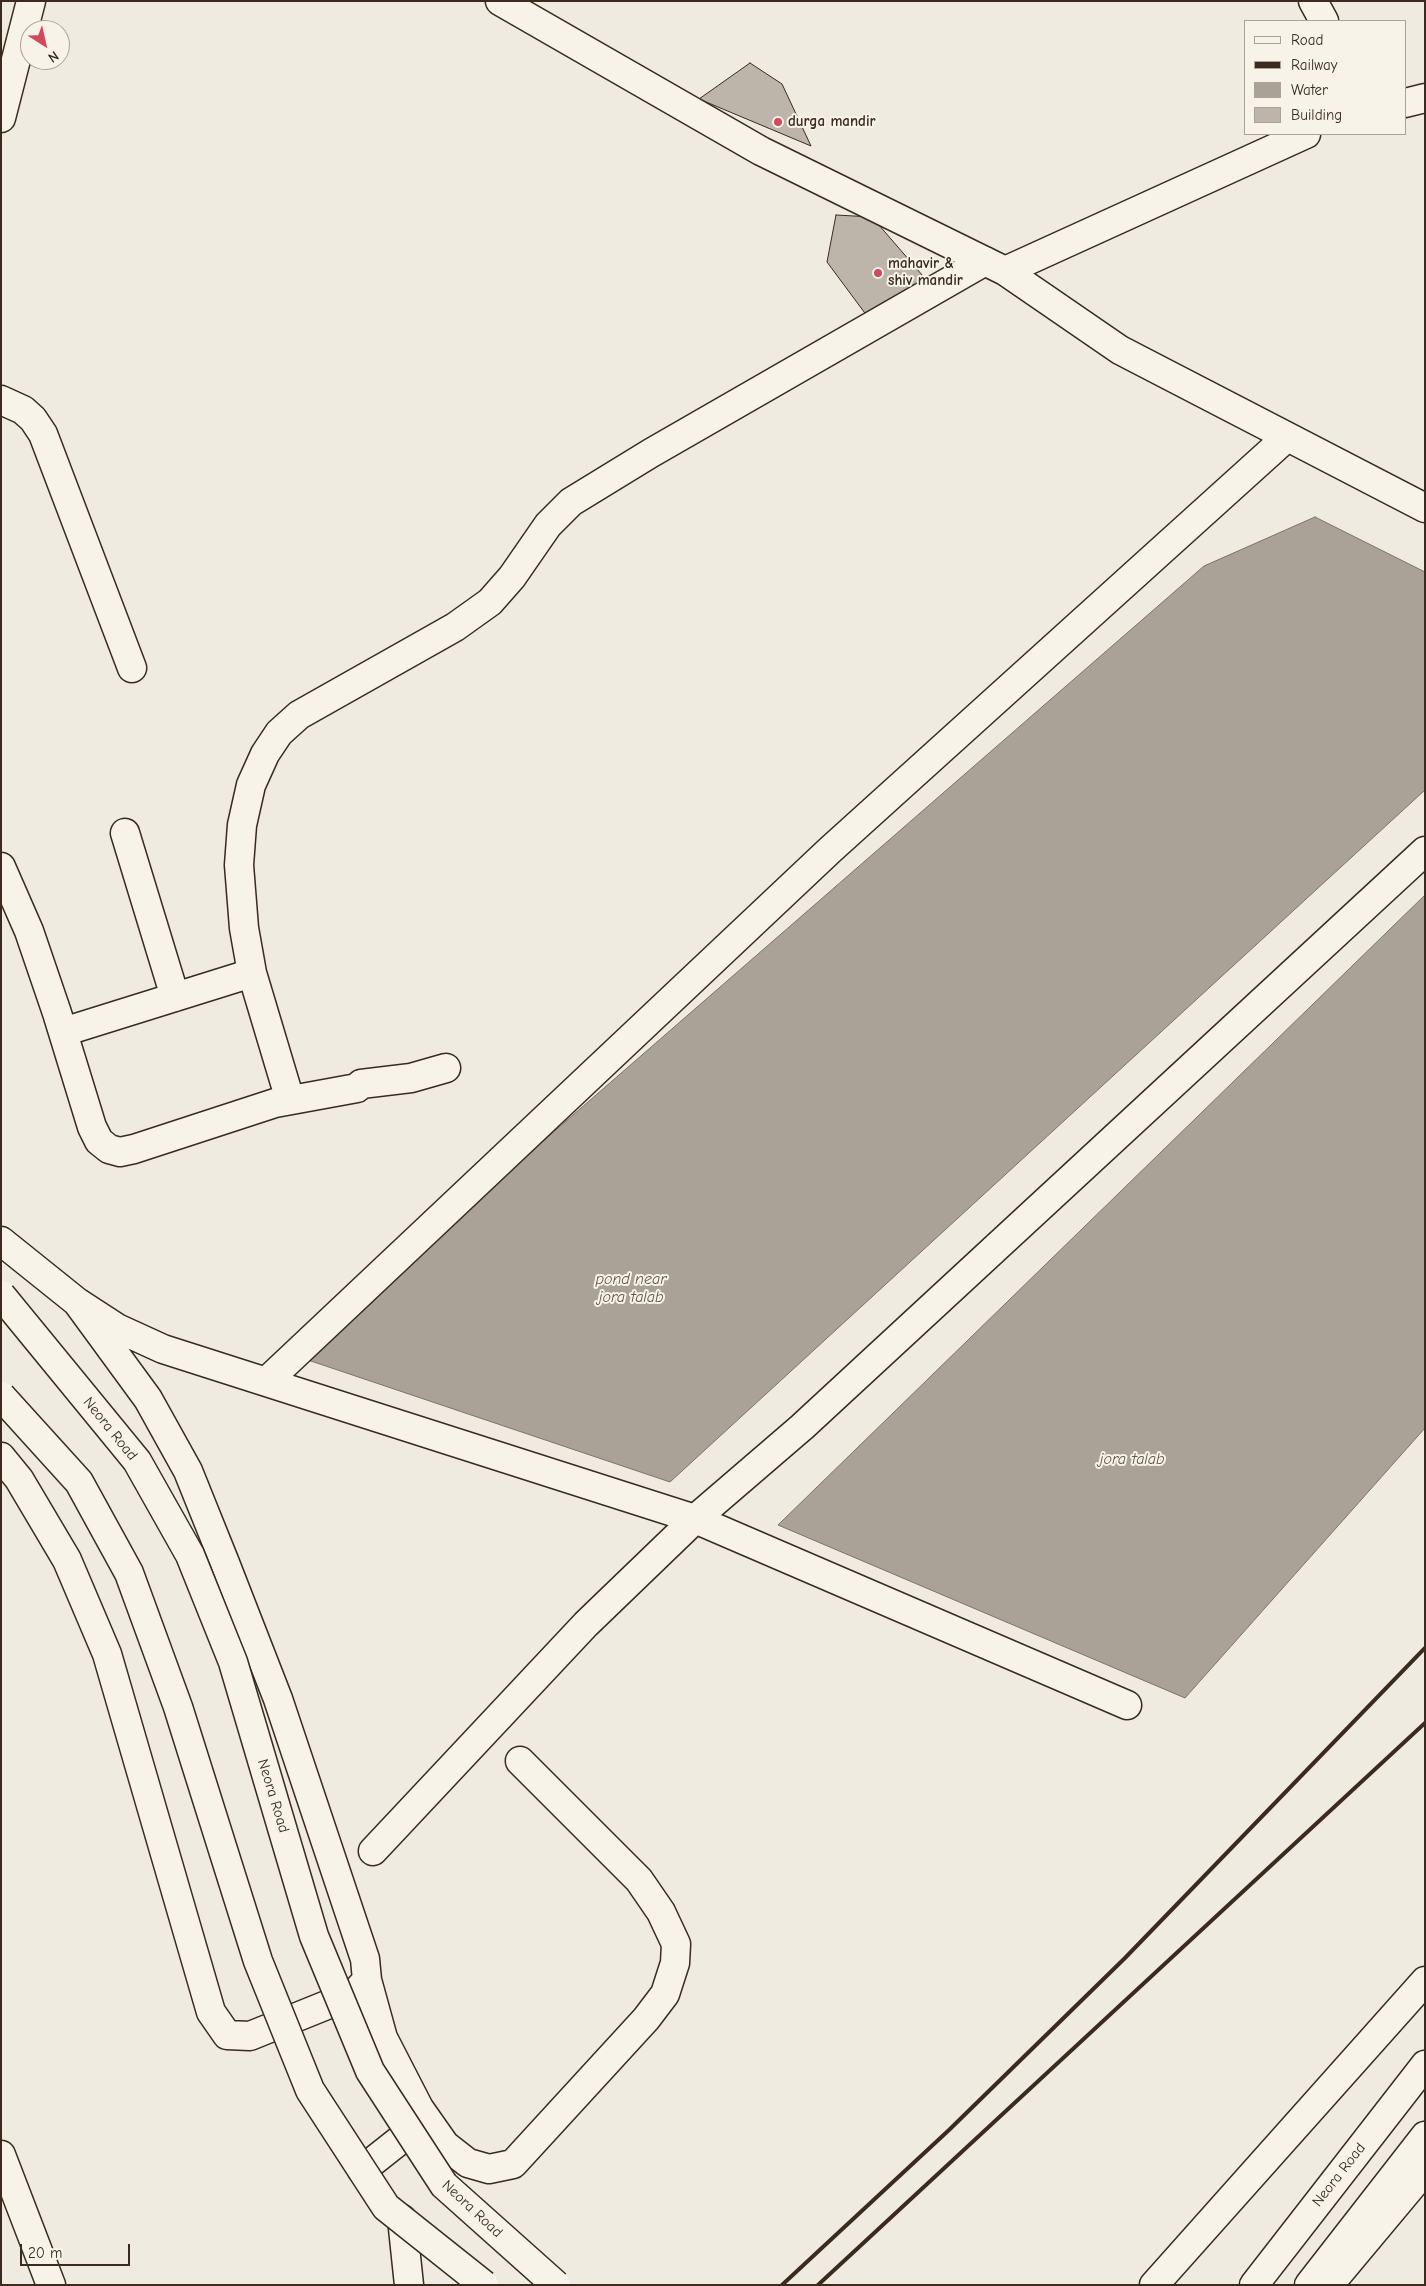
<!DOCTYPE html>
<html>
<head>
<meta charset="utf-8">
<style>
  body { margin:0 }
  #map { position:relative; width:1426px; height:2286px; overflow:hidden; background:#efebe0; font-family:"Comic Neue",sans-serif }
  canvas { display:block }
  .frame { position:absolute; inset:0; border:2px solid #3b2a1e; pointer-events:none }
  .legend { position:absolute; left:1244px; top:20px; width:162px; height:115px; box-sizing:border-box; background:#f7f3e8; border:1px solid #aca397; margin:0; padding:6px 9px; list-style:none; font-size:15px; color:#3b2a1e }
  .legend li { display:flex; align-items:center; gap:10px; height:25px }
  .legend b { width:25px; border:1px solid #aca397 }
  .north { position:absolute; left:20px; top:20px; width:50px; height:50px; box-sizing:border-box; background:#f7f3e8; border:1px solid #aca397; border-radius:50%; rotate:145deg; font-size:14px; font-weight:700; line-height:20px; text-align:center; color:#3b2a1e }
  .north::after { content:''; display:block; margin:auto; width:18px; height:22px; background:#d1495b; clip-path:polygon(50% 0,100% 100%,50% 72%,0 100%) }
  .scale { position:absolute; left:20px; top:2244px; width:110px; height:22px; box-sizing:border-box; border:2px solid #3b2a1e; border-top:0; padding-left:6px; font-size:15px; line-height:18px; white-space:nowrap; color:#3b2a1e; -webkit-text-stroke:4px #f7f3e8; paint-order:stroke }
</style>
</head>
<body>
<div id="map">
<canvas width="1426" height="2286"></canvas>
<div class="frame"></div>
<ul class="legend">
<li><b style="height:6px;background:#f7f3e8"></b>Road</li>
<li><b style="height:6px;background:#3b2a1e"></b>Railway</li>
<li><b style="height:14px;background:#aaa296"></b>Water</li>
<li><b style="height:14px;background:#bdb5aa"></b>Building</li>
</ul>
<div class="north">N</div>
<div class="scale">20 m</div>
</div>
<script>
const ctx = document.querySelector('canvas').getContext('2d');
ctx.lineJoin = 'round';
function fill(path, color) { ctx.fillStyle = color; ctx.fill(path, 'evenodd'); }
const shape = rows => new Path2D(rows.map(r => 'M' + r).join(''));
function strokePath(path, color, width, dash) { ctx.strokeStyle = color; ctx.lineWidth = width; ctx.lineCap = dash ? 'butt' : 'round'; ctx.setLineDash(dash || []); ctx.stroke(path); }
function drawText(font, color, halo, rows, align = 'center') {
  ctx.font = font + ' "Comic Neue",sans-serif'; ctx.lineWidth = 4; ctx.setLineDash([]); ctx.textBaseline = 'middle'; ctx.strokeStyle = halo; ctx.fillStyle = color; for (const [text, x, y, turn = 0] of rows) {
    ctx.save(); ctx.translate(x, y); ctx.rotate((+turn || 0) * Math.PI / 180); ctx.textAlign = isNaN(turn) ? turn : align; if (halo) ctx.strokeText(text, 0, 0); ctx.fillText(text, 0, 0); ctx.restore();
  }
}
const water = shape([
  [1315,517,1425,572,1425,790,670,1482,296,1356,1204,566,1315,517],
  [1425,895,1425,1428,1185,1698,778,1525,1425,895]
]);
const building = shape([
  [750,63,782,84,811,146,699,99,750,63],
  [836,215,872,217,929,283,873,324,827,262,836,215]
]);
const minor = shape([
  [500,1,761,151,1005,271,1120,350,1425,508],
  [1313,1,1324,21],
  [1405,103,1425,98],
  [1,118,31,1],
  [1005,271,1306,134],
  [1,400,23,410,33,419,43,434,132,668],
  [125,833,175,997],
  [1,867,29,931,57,1013,92,1127,99,1141,109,1149,120,1152,134,1149,275,1103,357,1088,361,1084,411,1078,446,1068],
  [63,1032,252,973],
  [290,1100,252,973,244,928,239,865,242,825,251,785,265,754,279,733,299,715,455,627,490,602,512,577,548,525,571,502,651,453,985,261],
  [1,1241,77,1302,117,1328,163,1349,695,1519,1127,1705],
  [267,1381,830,850,1287,437],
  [1,1457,19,1479,67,1560,107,1654,211,2012,227,2035,250,2036,354,1994,367,1980,365,1959,278,1699,225,1563,188,1471,148,1399,77,1302],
  [373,1851,586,1624,695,1519,802,1427,1425,851],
  [367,1980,383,2038,419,2108,445,2145,468,2163,489,2169,513,2164,646,2019,665,1994,675,1963,676,1944,661,1912,639,1880,520,1761],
  [402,2219,409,2285],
  [1154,2285,1425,1981],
  [1329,2285,1425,2170]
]);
const major = shape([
  [362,2170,410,2132],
  [1254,2285,1425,2065],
  [1309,2285,1425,2136]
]);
const highway = shape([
  [1,2155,51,2285]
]);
const rail = shape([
  [782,2285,949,2130,1125,1958,1425,1648],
  [818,2285,1425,1723]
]);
const majorBridge = shape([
  [1,1295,137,1461,190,1555,233,1662,314,1936,370,2071,444,2185,556,2285],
  [1,1396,79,1482,129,1573,178,1707,258,1961,310,2090,386,2207,484,2285]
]);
const markers = [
  [778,122,5,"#d1495b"],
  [878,273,5,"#d1495b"]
];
const poiNames = [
  ["durga mandir",788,122],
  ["mahavir &",888,264],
  ["shiv mandir",888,281]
];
const streetNames = [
  ["Neora Road",110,1429,51],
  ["Neora Road",273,1796,73],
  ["Neora Road",1339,2175,-52],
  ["Neora Road",472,2209,43]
];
const waterNames = [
  ["pond near",631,1279],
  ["jora talab",631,1297],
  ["jora talab",1132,1459]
];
fill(water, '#aaa296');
strokePath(water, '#7e7266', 1);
fill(building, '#bdb5aa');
strokePath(building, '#3b2a1e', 1);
strokePath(minor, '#3b2a1e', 31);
strokePath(major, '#3b2a1e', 31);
strokePath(highway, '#3b2a1e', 31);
strokePath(minor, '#f7f3e8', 28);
strokePath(major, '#f7f3e8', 28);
strokePath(highway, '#f7f3e8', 28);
strokePath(rail, '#3b2a1e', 4);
strokePath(majorBridge, '#3b2a1e', 31, []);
strokePath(majorBridge, '#f7f3e8', 28);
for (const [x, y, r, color] of markers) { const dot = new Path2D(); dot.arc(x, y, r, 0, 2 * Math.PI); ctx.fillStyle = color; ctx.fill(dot); strokePath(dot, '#f7f3e8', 2); }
drawText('bold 15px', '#3b2a1e', '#f7f3e8', poiNames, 'left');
drawText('15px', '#3b2a1e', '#f7f3e8', streetNames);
drawText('italic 16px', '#625448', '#f7f3e8', waterNames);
</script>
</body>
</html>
